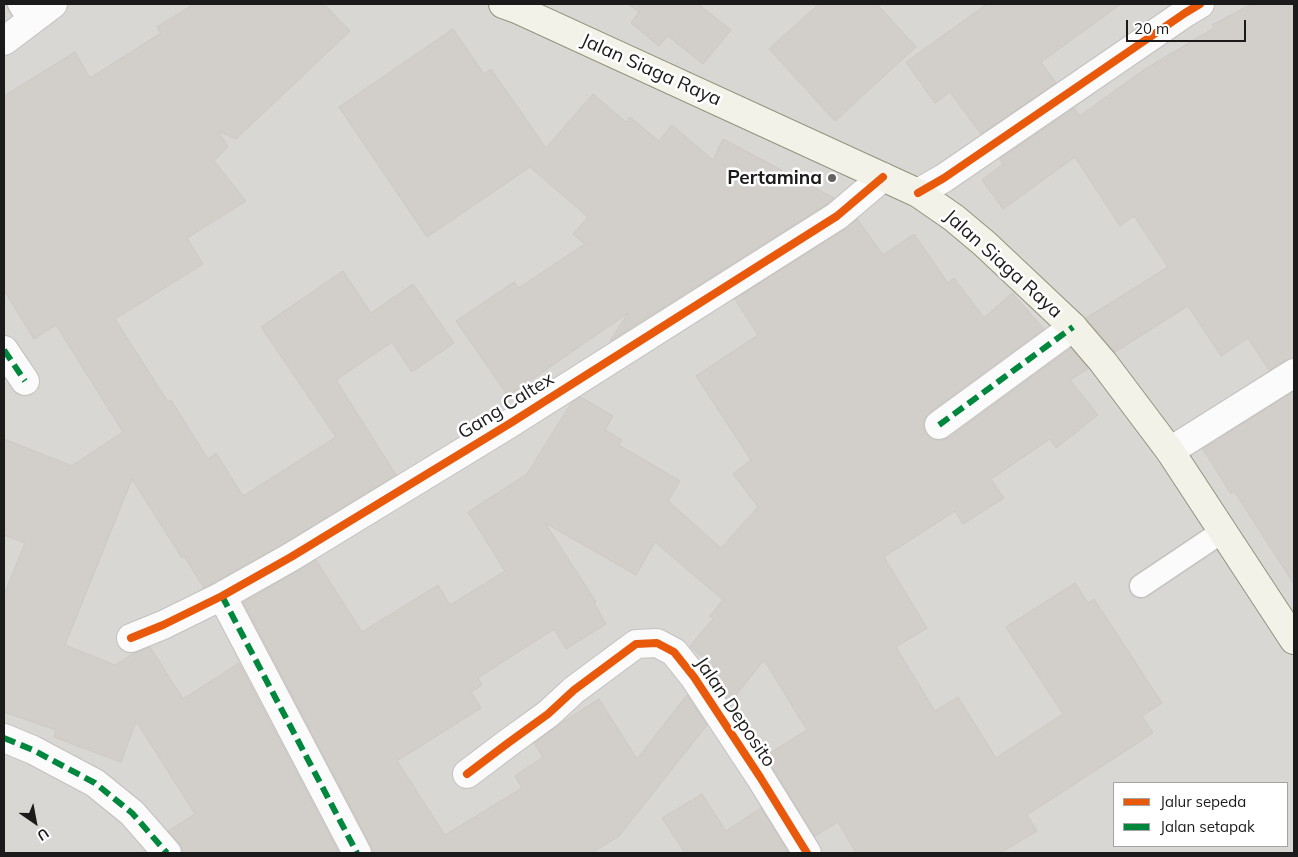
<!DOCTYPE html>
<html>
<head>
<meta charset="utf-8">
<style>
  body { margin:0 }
  #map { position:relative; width:1298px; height:857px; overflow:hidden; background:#eae7e2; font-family:Mulish,sans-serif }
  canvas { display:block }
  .frame { position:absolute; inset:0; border:5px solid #1b1b1b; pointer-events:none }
  .legend { position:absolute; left:1113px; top:782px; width:175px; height:65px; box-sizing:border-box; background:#fff; border:1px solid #a4a4a4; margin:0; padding:6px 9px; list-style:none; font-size:15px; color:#1b1b1b }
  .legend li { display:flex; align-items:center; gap:10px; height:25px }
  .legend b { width:25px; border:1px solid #a4a4a4 }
  .north { position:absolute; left:10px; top:797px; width:50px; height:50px; -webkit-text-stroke:4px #fff; paint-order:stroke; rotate:147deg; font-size:14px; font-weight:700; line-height:20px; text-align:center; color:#1b1b1b }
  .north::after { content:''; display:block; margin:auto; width:18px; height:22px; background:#1b1b1b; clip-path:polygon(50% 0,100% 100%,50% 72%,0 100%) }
  .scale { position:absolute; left:1126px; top:20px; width:120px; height:22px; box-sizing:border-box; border:2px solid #1b1b1b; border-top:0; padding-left:6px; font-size:15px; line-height:18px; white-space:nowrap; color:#1b1b1b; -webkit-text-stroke:4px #fff; paint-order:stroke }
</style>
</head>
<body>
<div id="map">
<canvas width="1298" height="857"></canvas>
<div class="frame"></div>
<ul class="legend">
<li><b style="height:6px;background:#e8590c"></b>Jalur sepeda</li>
<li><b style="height:6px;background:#00873e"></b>Jalan setapak</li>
</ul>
<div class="north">U</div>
<div class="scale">20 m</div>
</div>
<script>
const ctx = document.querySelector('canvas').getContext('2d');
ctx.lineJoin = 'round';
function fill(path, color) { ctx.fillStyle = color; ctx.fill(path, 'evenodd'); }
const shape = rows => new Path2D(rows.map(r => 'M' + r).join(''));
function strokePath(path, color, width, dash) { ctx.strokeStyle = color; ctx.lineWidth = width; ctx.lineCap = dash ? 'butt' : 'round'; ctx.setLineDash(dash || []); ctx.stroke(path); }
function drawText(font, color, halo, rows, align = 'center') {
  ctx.font = font + ' Mulish,sans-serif'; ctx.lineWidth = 5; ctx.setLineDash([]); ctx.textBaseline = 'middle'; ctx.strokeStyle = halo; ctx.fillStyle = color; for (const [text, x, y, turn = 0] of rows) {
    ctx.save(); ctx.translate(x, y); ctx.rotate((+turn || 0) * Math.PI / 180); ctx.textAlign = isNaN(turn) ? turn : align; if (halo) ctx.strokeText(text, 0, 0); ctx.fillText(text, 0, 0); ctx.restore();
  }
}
const residential = shape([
  [4,4,1294,4,1294,853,4,853],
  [1114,783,1287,783,1287,846,1114,846]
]);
const building = shape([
  [194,4,324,4,350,31,236,139,218,131,228,147,214,161,246,201,187,238,203,264,115,319,168,402,171,400,208,459,216,453,243,496,336,437,261,327,343,271,371,313,413,284,454,343,412,372,392,342,336,380,396,475,283,544,204,588,184,556,182,558,132,479,65,645,115,665,134,653,150,647,183,699,239,663,339,853,182,853,182,850,179,843,168,831,195,814,136,721,121,762,54,737,56,730,4,712,4,595,25,543,4,535,4,439,72,466,123,432,56,325,34,339,4,290,4,96,75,52,90,78,161,33,157,27,194,4],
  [628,4,698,4,731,30,703,64,668,36,659,46,631,23,639,12,628,4],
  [819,4,877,4,916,47,835,121,769,49,819,4],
  [987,4,1121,4,1041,62,1056,83,981,134,950,92,935,103,906,62,987,4],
  [1252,4,1294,4,1294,358,1286,360,1269,370,1248,338,1221,356,1188,306,1115,352,1086,318,1168,267,1134,216,1120,226,1075,157,1003,209,982,180,1003,164,1000,159,1074,108,1080,116,1145,69,1214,28,1212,25,1252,4],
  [453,29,484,74,491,69,546,148,593,94,626,122,630,117,659,141,672,125,713,160,723,139,834,198,828,203,610,341,628,313,508,396,456,321,514,282,519,288,585,244,573,234,588,217,530,167,427,237,339,107,453,29],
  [857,219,883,255,914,234,948,283,954,278,984,318,1012,293,1044,329,930,412,925,418,923,426,927,435,933,439,940,441,948,438,1071,348,1088,369,1070,380,1098,415,1056,448,1050,439,991,479,1004,498,963,524,955,511,884,557,927,628,896,647,935,711,958,697,996,758,1063,714,1006,627,1075,583,1088,603,1094,599,1162,703,1142,716,1153,733,1027,815,1037,831,1000,853,856,853,838,822,815,836,765,756,807,730,764,660,732,700,729,697,727,699,708,669,711,665,690,646,713,619,710,616,723,600,655,542,636,575,545,523,596,602,594,603,606,624,566,649,554,629,478,678,482,685,471,692,481,708,397,761,445,835,522,788,515,776,543,757,534,743,563,722,599,699,637,759,687,695,707,725,619,836,592,853,373,853,371,846,243,602,316,560,362,632,438,585,450,605,505,571,468,512,527,474,572,402,581,397,613,416,605,430,622,440,619,445,680,481,668,501,721,548,758,507,733,474,751,460,696,376,758,335,735,299,845,229,857,219],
  [1294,391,1294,584,1234,491,1231,494,1203,449,1294,391],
  [702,794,726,831,761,808,789,853,685,853,662,818,702,794]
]);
const service = shape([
  [19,4,30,22],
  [1141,586,1223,531]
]);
const minor = shape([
  [4,41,53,4],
  [918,193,944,178,1185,13,1200,4],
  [4,350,25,381],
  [939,425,1073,327],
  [1170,451,1294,373],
  [222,596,357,853],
  [131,638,163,625,222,596,291,557,509,424,837,216,883,177],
  [4,738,33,750,95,783,132,813,167,853],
  [467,774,508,743,548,714,574,690,636,644,657,643,674,652,694,677,760,777,807,853]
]);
const secondary = shape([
  [503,4,517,9,883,177,918,193,954,218,985,244,1073,327,1103,362,1170,451,1294,640]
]);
const quiet = shape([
  [4,350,25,381],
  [939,425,1073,327],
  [222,596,357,853],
  [4,738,33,750,95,783,132,813,167,853]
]);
const cycleway = shape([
  [918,193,944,178,1185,13,1200,4],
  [131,638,163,625,222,596,291,557,509,424,837,216,883,177],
  [467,774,508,743,548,714,574,690,636,644,657,643,674,652,694,677,760,777,807,853]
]);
const markers = [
  [832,178,5,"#636261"]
];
const streetNames = [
  ["Jalan Siaga Raya",651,70,24],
  ["Jalan Siaga Raya",1003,264,42],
  ["Gang Caltex",506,406,-32],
  ["Jalan Deposito",735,712,56]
];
const poiNames = [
  ["Pertamina",822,178]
];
fill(residential, '#d9d7d4');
fill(building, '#d2cfcb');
strokePath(building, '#cdc8c4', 1);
strokePath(service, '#c2c1bf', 25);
strokePath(minor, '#c2c1bf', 30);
strokePath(secondary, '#93937a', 30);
strokePath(service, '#fcfbfb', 22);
strokePath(minor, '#fcfbfb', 28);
strokePath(secondary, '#f2f2e8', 28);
strokePath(quiet, '#00873e', 6, [12, 6]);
strokePath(cycleway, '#e8590c', 8);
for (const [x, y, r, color] of markers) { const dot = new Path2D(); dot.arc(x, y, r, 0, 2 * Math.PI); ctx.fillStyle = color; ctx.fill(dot); strokePath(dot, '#fff', 2); }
drawText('19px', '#1b1b1b', '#fff', streetNames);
drawText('bold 19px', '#1b1b1b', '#fff', poiNames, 'right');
</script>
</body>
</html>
